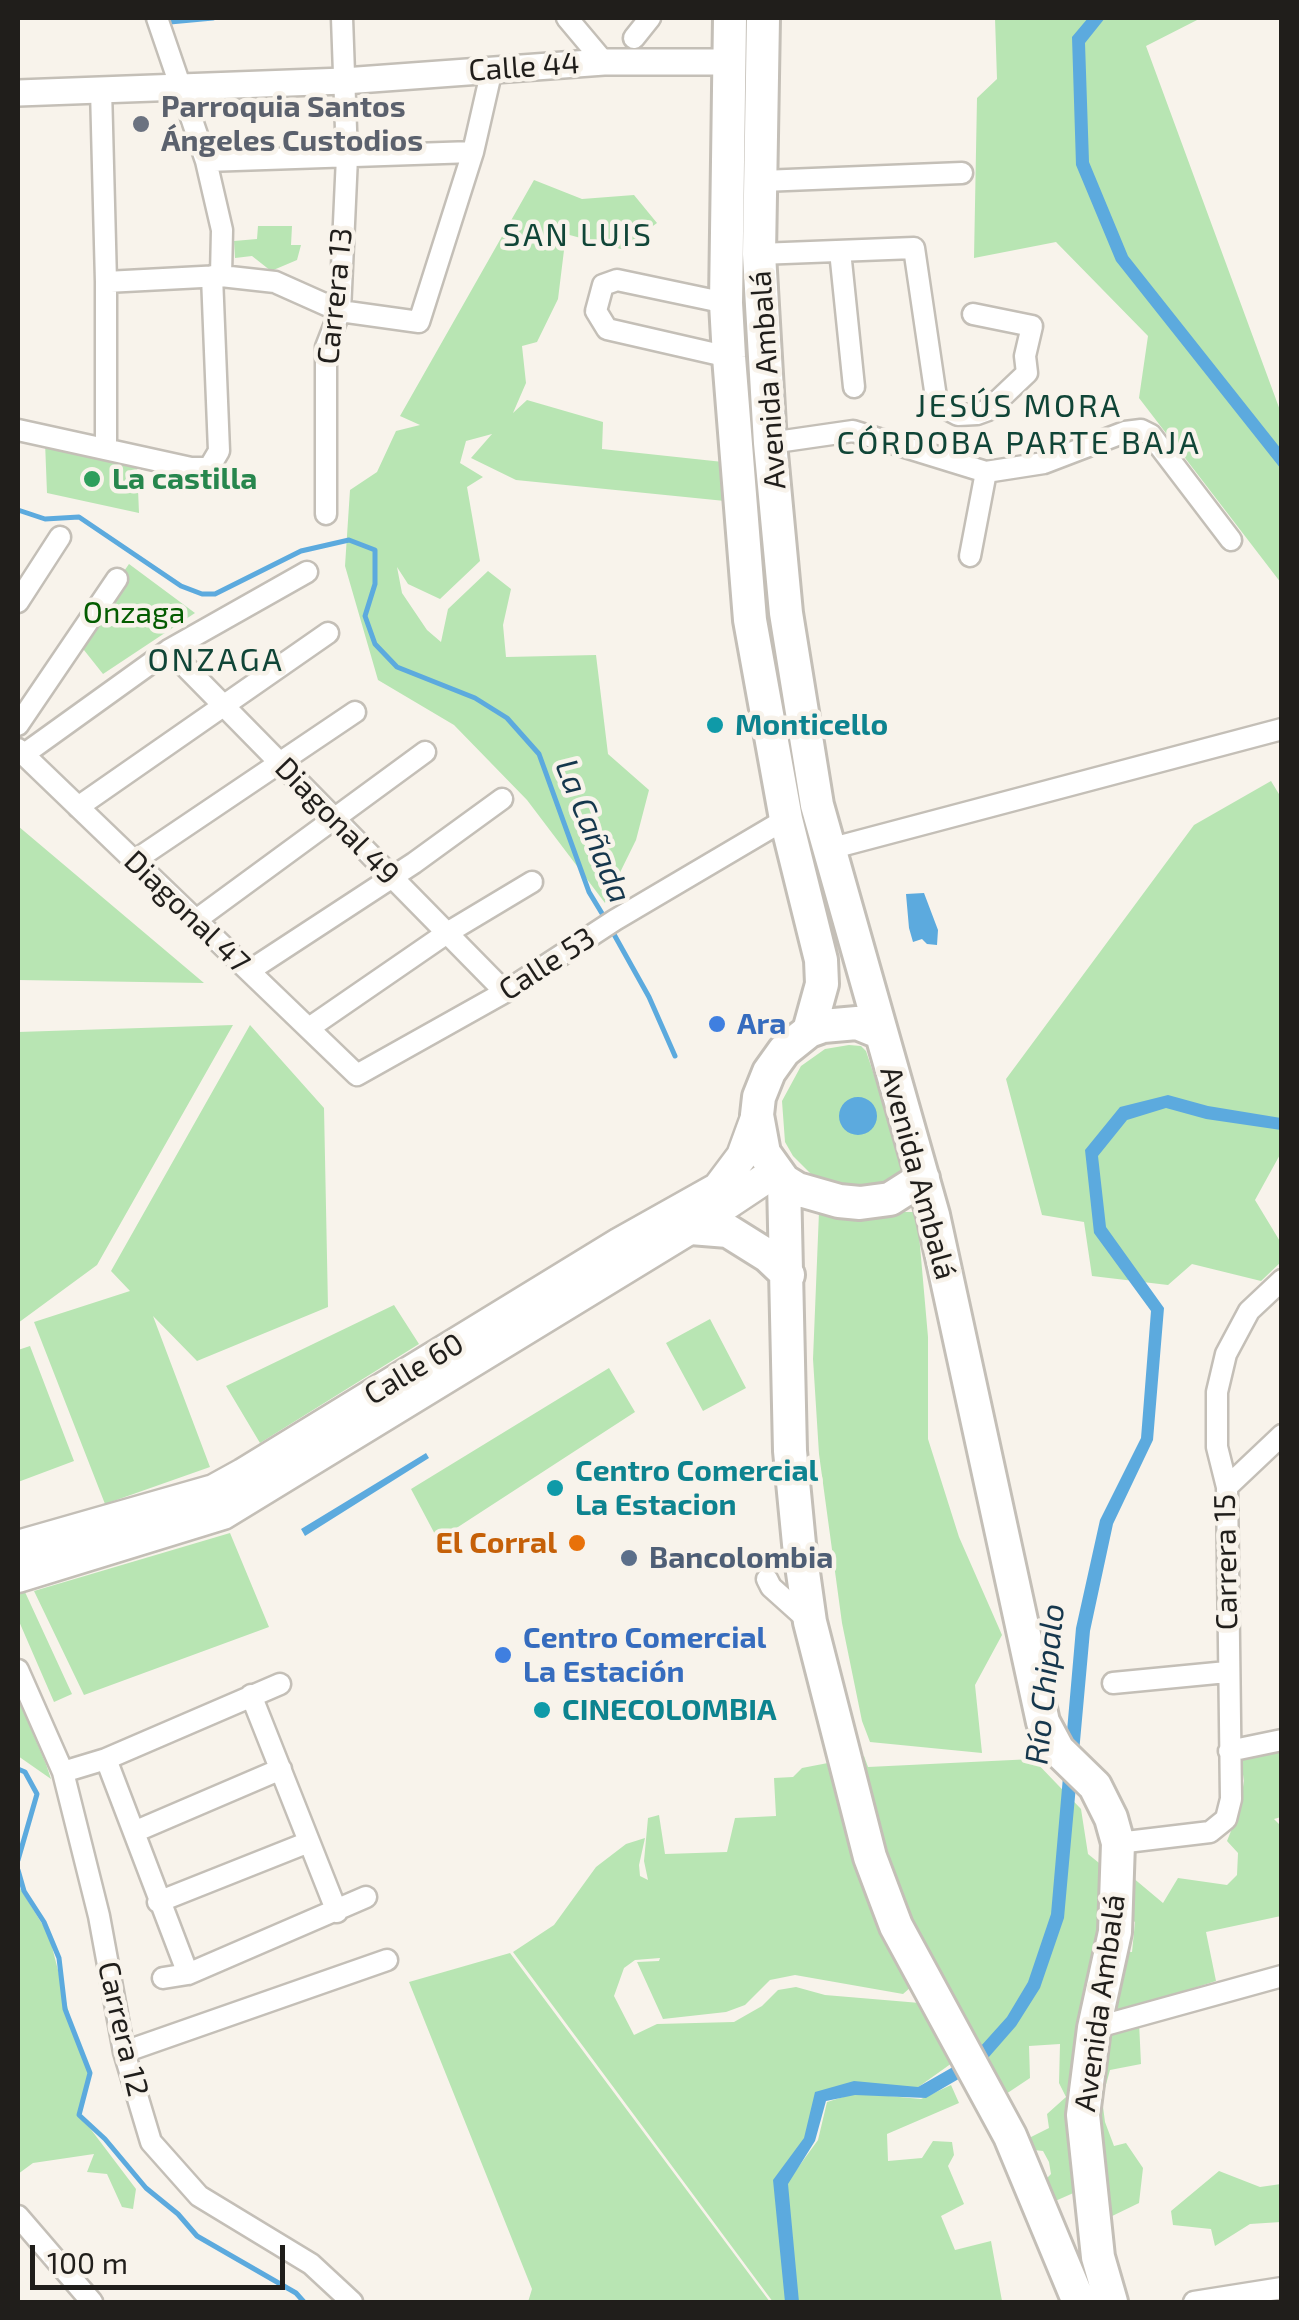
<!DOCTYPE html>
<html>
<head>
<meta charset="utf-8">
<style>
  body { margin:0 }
  #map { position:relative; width:1299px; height:2320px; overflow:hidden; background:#f8f3eb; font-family:"Exo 2",sans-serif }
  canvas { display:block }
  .frame { position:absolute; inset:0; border:20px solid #201e1b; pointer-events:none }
  .scale { position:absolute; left:30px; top:2245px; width:255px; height:45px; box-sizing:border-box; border:5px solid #201e1b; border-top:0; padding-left:12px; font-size:30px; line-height:35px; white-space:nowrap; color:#201e1b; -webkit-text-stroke:8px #f8f3eb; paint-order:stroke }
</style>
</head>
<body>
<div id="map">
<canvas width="1299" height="2320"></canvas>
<div class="frame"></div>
<div class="scale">100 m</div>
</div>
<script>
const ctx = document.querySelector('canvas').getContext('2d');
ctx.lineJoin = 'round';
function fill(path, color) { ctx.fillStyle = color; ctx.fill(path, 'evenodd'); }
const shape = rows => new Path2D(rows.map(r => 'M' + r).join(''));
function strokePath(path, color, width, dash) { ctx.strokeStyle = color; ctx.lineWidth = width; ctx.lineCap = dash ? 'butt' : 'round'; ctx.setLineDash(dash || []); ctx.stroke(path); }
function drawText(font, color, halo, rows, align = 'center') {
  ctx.font = font + ' "Exo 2",sans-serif'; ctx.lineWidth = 9; ctx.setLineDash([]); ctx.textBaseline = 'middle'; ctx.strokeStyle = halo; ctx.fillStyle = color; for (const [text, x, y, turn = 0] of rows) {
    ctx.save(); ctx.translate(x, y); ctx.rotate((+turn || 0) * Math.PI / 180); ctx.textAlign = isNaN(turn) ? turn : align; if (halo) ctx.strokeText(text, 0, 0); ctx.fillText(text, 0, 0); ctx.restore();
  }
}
const green = shape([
  [995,18,1201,18,1146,46,1281,413,1281,583,1139,398,1148,336,1056,242,974,258,977,98,997,79],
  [534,180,582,199,634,195,657,223,621,249,566,234,558,299,537,342,522,346,526,383,513,413,527,400,603,422,602,449,723,462,725,501,516,480,471,458,492,434,466,441,460,463,483,477,467,487,480,561,440,599,408,584,397,567,402,593,427,630,441,642,448,609,488,571,511,589,503,625,506,657,596,655,608,754,649,790,636,840,605,903,527,800,454,725,378,680,345,566,350,490,377,472,396,431,420,425,400,416],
  [258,226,292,226,291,245,301,245,297,260,271,271,252,256,235,258,234,241,257,239],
  [45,442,137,465,139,513,47,493],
  [129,564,195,613,103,674,76,640],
  [1271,781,1282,799,1282,1151,1255,1200,1281,1243,1281,1262,1261,1281,1192,1264,1168,1285,1092,1276,1084,1222,1042,1215,1006,1079,1194,825],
  [18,826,204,983,18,980],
  [233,1025,97,1265,18,1323,18,1032],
  [250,1025,324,1108,328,1307,197,1361,153,1316,210,1467,105,1504,34,1322,130,1291,111,1271],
  [849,1045,861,1046,866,1051,904,1164,903,1175,879,1190,820,1183,793,1156,785,1142,782,1101,801,1066,825,1049],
  [819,1212,917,1212,928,1337,928,1439,959,1537,1002,1635,975,1685,982,1753,870,1742,862,1721,842,1623,819,1454,813,1359],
  [394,1305,419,1344,260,1443,226,1386],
  [710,1319,746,1388,703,1411,666,1343],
  [30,1346,74,1461,18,1482,18,1350],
  [609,1368,635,1412,438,1540,411,1489],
  [230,1533,269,1627,84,1695,34,1591],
  [25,1592,72,1694,54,1702,18,1619,18,1594],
  [18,1699,46,1764,51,1779,18,1756],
  [1280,1748,1281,1817,1274,1819,1281,1826,1281,1916,1206,1932,1216,1981,1103,2017,1117,1951,1132,1952,1135,1922,1125,1915,1132,1877,1163,1903,1178,1878,1227,1885,1237,1875,1238,1853,1227,1841,1239,1811,1244,1781,1240,1756],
  [864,1756,868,1767,1033,1759,1081,1809,1088,1854,1104,1867,1087,2187,1053,2202,1041,2184,1051,2174,1049,2162,1043,2151,1034,2150,1027,2139,1049,2128,1047,2114,1066,2097,1059,2083,1060,2044,1029,2046,1030,2078,1003,2096,911,1987,903,1994,795,1975,770,1980,745,2005,726,2012,663,2019,637,1962,659,1961,660,1958,635,1960,624,1968,614,1996,634,2035,657,2024,734,2022,762,2006,778,1990,796,1987,825,1995,920,2003,952,2063,917,2088,818,2094,808,2138,777,2182,788,2302,773,2302,513,1952,554,1925,596,1867,626,1844,645,1838,639,1865,640,1876,648,1880,644,1861,648,1818,659,1815,665,1854,727,1852,735,1818,776,1816,774,1778,793,1777,802,1768],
  [18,1885,49,1935,73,2029,90,2073,80,2115,136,2189,133,2209,122,2207,107,2174,87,2172,94,2154,33,2163,18,2174],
  [510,1953,770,2302,528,2302,532,2289,409,1982],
  [1139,2022,1141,2064,1110,2070,1102,2099,1105,2122,1114,2146,1126,2143,1143,2168,1139,2203,1106,2219,1091,2129,1098,2035],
  [951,2085,959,2103,887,2134,888,2161,922,2158,933,2141,952,2142,954,2155,948,2166,964,2204,941,2216,955,2250,991,2241,1002,2301,798,2302,786,2184,818,2140,827,2102,856,2093,921,2099],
  [1219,2171,1260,2187,1281,2184,1281,2222,1250,2224,1215,2246,1211,2229,1173,2225,1171,2211]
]);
const water = shape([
  [1088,18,1105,18,1085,43,1089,162,1128,256,1281,449,1281,469,1116,261,1076,165,1072,37],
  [924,893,938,930,937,945,927,944,922,939,913,942,909,928,906,894],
  [1168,1095,1208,1106,1281,1118,1281,1130,1206,1119,1166,1108,1127,1120,1098,1156,1106,1227,1164,1308,1153,1440,1113,1524,1090,1631,1064,1918,1040,1988,1016,2026,981,2066,926,2098,855,2095,826,2101,815,2141,788,2184,799,2302,785,2302,773,2180,804,2138,815,2092,854,2081,918,2087,972,2056,1007,2017,1028,1982,1051,1914,1076,1628,1100,1520,1141,1438,1151,1311,1094,1233,1085,1150,1120,1107],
  '839 1116a19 19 0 1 1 38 0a19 19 0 1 1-38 0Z',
  [426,1453,429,1458,305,1536,301,1529]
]);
const stream = shape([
  [169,18,170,22,213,18],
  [18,510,45,519,79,517,181,586,202,594,215,594,301,551,349,540,375,550,375,584,365,616,375,644,397,667,475,698,507,718,539,754,589,892,606,920],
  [611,929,649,997,675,1056],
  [18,1769,25,1772,37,1794,18,1860],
  [18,1870,24,1891,44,1922,59,1958,65,2009,90,2073,79,2115,105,2139,146,2188,178,2214,197,2236,296,2293,304,2302]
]);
const minor = shape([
  [157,18,206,161,222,230,221,276],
  [567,18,604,62],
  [634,38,650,18],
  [101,89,106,282,106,448],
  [206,161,473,152],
  [762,181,962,173],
  [840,251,854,387],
  [759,254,914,248,937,404,958,415,977,414,988,410,1027,373,1025,356,1032,326,973,314],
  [106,282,221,276,275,282,340,311,419,322,473,152,492,69],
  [726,303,617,280,603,285,596,311,607,329,729,357],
  [18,430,191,468,209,468,219,451,212,276],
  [770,443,853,431,986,472,1044,463,1125,432,1141,430,1151,435,1231,540],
  [326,514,326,347,340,311,347,157,342,18],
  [970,556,986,472],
  [18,602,60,537],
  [169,650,505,992],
  [18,725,117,579],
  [18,749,357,1075,505,992,615,920,786,819],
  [23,755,169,650,307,572],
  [78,807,328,633],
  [829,849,1282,729],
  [134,861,355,712],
  [196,920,425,752],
  [249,971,414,863,502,799],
  [309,1028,447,933,532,882],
  [1227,1487,1282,1435],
  [767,1579,771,1587,810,1622],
  [18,1670,63,1772,99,1916,124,2052,151,2142,199,2196,311,2264,352,2302],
  [1113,1683,1227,1672],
  [251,1695,337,1912],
  [1229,1751,1282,1740],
  [106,1759,188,1974],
  [63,1772,106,1759,280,1684],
  [134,1832,281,1769],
  [1118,1843,1210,1832,1226,1819,1231,1799,1227,1487,1217,1447,1217,1392,1226,1354,1249,1311,1282,1280],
  [158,1902,309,1842],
  [163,1978,188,1974,366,1897],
  [1094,2028,1282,1976],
  [124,2052,387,1960],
  [18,2216,92,2302],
  [1194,2302,1282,2288]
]);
const tertiary = shape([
  [18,93,344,81,604,62,730,62]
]);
const secondary = shape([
  [18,1546,214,1490,243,1474,620,1243,718,1188,742,1156,757,1115],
  [18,1577,223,1514,691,1228,775,1172]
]);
const primary = shape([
  [730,18,726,303,729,357,750,620,786,819,821,960,822,984,809,1031],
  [763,18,759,254,770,443,786,613,817,805,933,1215,1043,1722,1058,1750,1095,1786,1111,1818,1118,1843,1115,1932,1094,2028,1083,2115,1098,2257,1111,2302],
  [879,1032,857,1023,823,1026,809,1031,784,1051,769,1072,759,1097,757,1115,764,1153,784,1181,797,1189,839,1201,860,1203,890,1199,923,1178],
  [784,1181,790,1451,799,1544,810,1622,870,1857,896,1926,1010,2136,1079,2302],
  [691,1228,728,1231,768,1256,788,1275]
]);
const markers = [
  [141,124,10,"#6b7280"],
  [92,479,10,"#2e9e5b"],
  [715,725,10,"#0f9aa8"],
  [717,1024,10,"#3f7fe0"],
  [555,1488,10,"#0f9aa8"],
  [577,1543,10,"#e8710a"],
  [629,1558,10,"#5c6f8a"],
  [503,1655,10,"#3f7fe0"],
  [542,1710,10,"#0f9aa8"]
];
const streetNames = [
  ["Calle 44",524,67,-4],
  ["Carrera 13",335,296,-84],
  ["Avenida Ambalá",768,380,-94],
  ["Diagonal 49",337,821,46],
  ["Diagonal 47",187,912,44],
  ["Calle 53",547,964,-33],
  ["Avenida Ambalá",918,1173,75],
  ["Calle 60",414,1369,-31],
  ["Carrera 15",1226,1562,-91],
  ["Avenida Ambalá",1100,2003,-82],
  ["Carrera 12",123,2029,77]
];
const worshipNames = [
  ["Parroquia Santos",161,107],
  ["Ángeles Custodios",161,141]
];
const leisureNames = [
  ["La castilla",112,479]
];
const parkNames = [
  ["Onzaga",134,613]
];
const cultureNames = [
  ["Monticello",735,725],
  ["Centro Comercial",575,1471],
  ["La Estacion",575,1505],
  ["CINECOLOMBIA",562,1710]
];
const shopNames = [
  ["Ara",737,1024],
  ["Centro Comercial",523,1638],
  ["La Estación",523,1672]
];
const foodNames = [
  ["El Corral",557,1543]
];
const serviceNames = [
  ["Bancolombia",649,1558]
];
const neighbourhoodNames = [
  ["SAN LUIS",578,235],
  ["JESÚS MORA",1019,406],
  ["CÓRDOBA PARTE BAJA",1019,443],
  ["ONZAGA",216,660]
];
const waterNames = [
  ["La Cañada",593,831,68],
  ["Río Chipalo",1045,1684,-84]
];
fill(green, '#b8e5b3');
fill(water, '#5caade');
strokePath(stream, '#5caade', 5);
strokePath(minor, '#c4bfb7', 25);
strokePath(tertiary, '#c4bfb7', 30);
strokePath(secondary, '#c4bfb7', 35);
strokePath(primary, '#c4bfb7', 38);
strokePath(minor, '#fff', 20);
strokePath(tertiary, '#fff', 25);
strokePath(secondary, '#fff', 30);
strokePath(primary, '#fff', 32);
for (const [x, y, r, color] of markers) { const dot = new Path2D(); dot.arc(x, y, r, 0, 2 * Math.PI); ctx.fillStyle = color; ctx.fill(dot); strokePath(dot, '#f8f3eb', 4); }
drawText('30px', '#201e1b', '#f8f3eb', streetNames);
drawText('bold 30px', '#5b616d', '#f8f3eb', worshipNames, 'left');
drawText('bold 30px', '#27864d', '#f8f3eb', leisureNames, 'left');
drawText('30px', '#045c00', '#f8f3eb', parkNames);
drawText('bold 30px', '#0d838f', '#f8f3eb', cultureNames, 'left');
drawText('bold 30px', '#366cbe', '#f8f3eb', shopNames, 'left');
drawText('bold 30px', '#c56008', '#f8f3eb', foodNames, 'right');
drawText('bold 30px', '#4e5e75', '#f8f3eb', serviceNames, 'left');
ctx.letterSpacing = '2.5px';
drawText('32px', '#104537', '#f8f3eb', neighbourhoodNames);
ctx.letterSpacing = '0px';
drawText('italic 32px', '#15374d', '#f8f3eb', waterNames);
</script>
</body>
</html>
